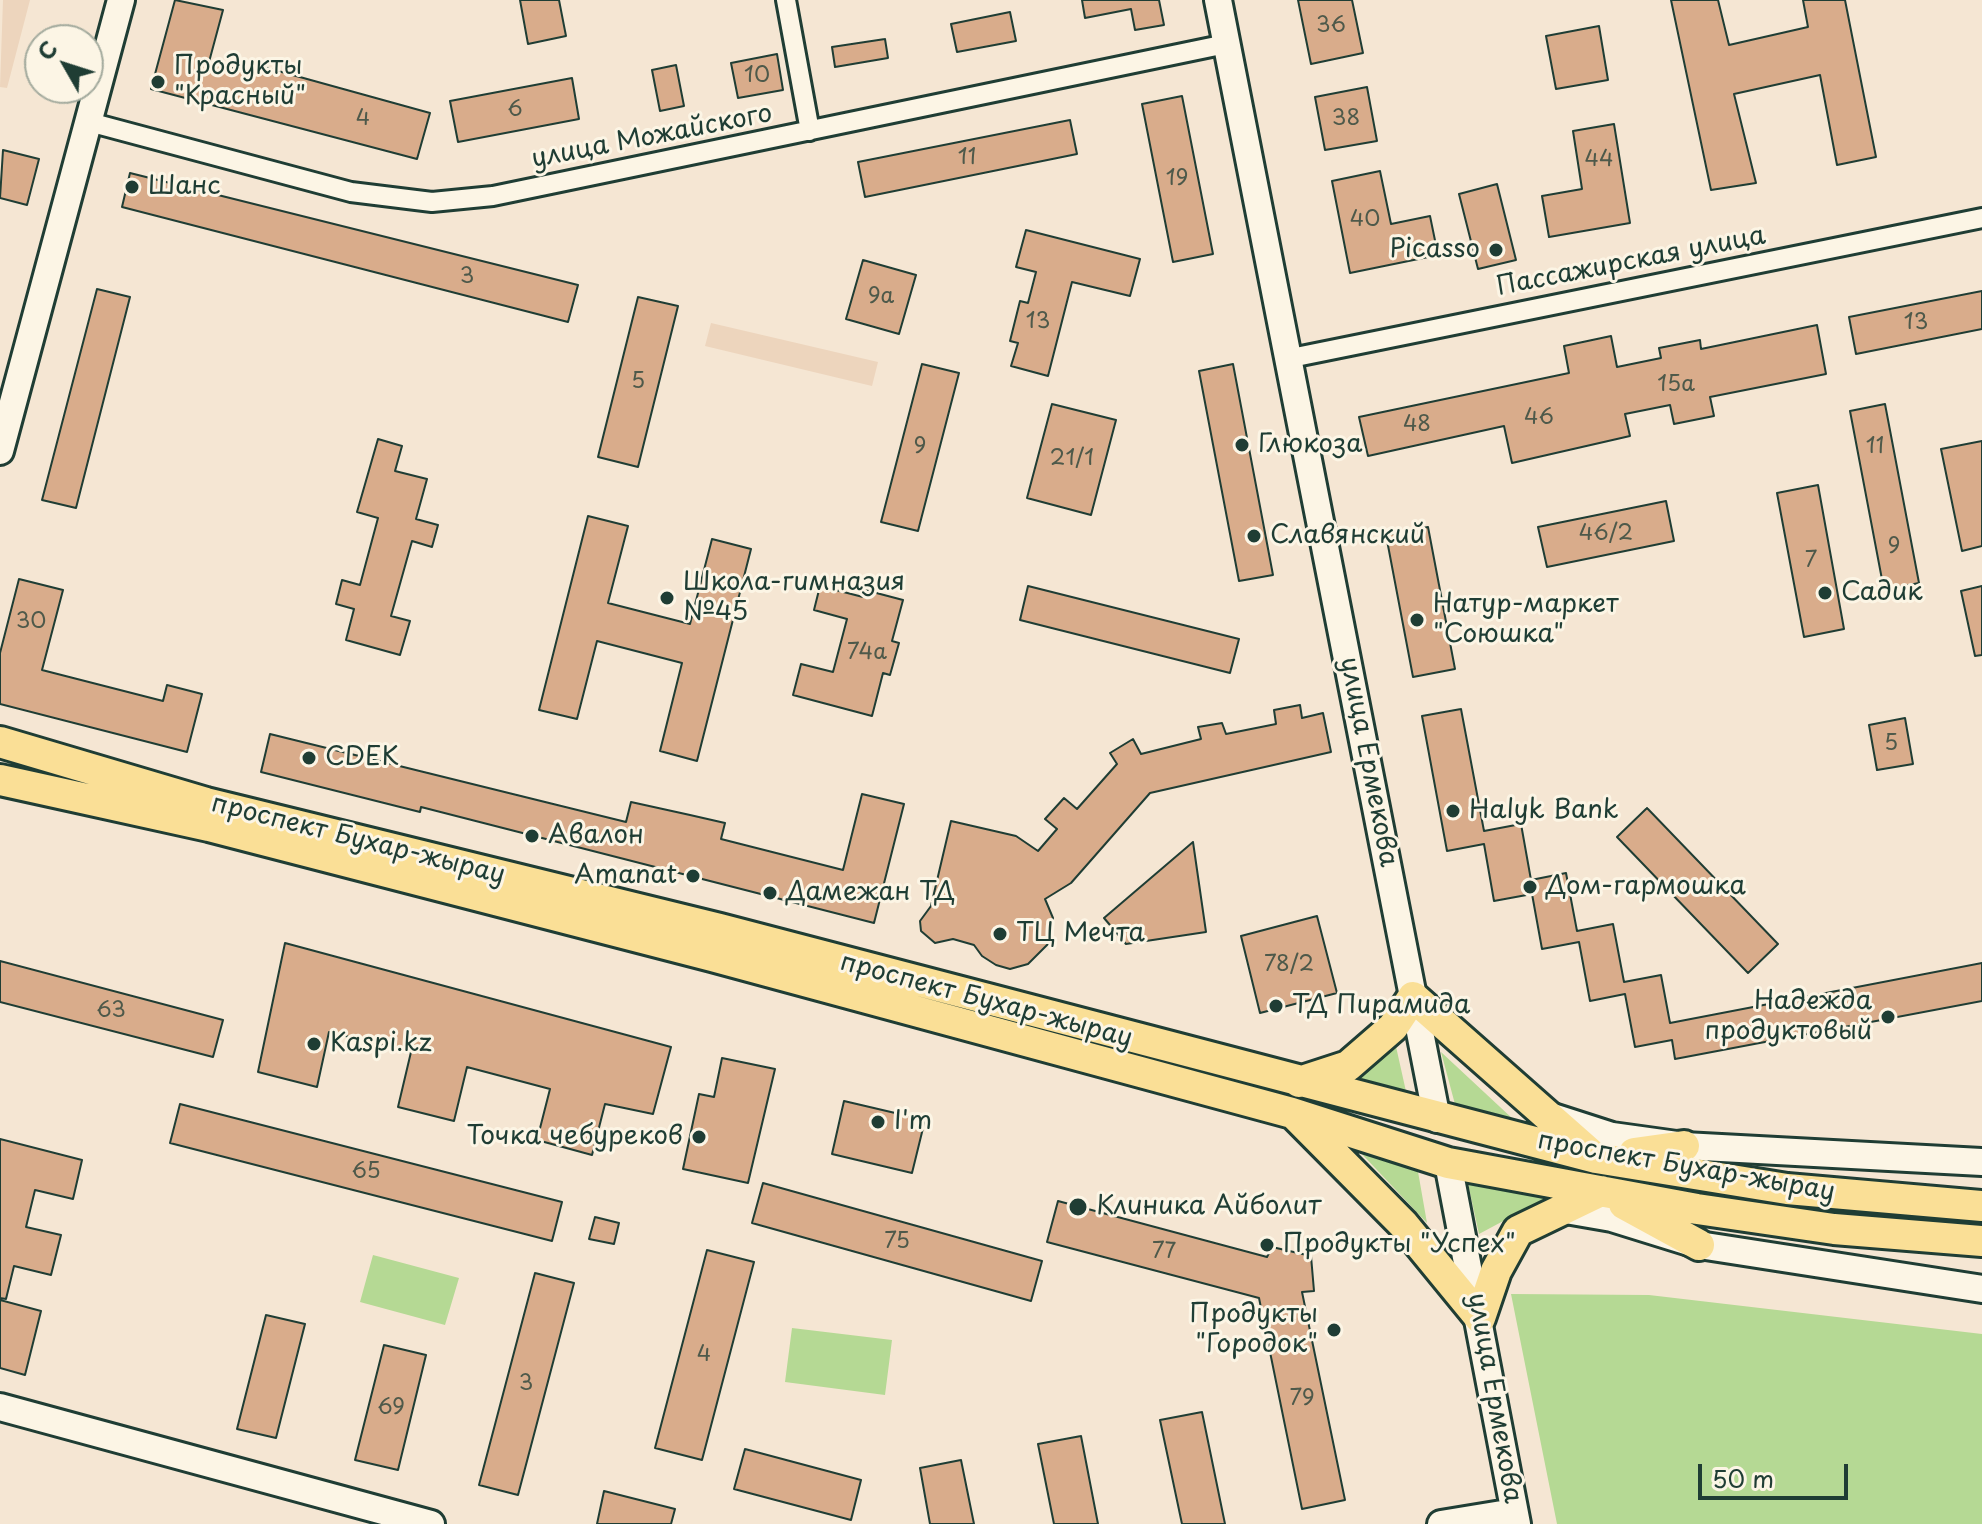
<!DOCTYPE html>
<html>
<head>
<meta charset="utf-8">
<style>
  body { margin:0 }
  #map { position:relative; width:1982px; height:1524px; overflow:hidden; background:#f5e6d3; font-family:"Playpen Sans",sans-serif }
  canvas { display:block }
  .north { position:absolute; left:24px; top:24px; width:80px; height:80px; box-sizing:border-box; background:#fcf5e5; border:2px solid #a4ab9e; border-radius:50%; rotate:309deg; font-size:22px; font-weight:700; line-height:32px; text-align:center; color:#1f3d34 }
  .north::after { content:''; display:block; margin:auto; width:28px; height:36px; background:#1f3d34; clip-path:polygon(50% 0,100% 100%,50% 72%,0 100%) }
  .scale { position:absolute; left:1698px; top:1464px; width:150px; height:36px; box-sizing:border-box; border:4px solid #1f3d34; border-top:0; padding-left:10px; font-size:24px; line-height:28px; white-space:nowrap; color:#1f3d34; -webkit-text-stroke:6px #fcf5e5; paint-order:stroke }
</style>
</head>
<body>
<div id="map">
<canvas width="1982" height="1524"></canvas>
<div class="north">С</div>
<div class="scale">50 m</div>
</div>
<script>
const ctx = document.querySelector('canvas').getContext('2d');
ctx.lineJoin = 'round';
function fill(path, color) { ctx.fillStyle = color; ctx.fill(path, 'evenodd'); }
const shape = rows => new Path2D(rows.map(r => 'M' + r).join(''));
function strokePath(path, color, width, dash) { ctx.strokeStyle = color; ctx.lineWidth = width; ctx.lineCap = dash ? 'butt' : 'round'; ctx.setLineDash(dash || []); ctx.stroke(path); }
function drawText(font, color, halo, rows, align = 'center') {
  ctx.font = font + ' "Playpen Sans",sans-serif'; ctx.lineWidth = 6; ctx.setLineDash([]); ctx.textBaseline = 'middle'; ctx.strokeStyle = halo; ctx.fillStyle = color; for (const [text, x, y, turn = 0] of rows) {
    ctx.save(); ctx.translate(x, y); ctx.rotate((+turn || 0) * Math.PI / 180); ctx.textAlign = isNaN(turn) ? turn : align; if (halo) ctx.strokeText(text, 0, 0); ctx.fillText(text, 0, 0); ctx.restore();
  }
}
const built = shape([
  [3,0,30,0,7,88,0,87],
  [711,323,878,362,872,386,705,346]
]);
const green = shape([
  [1395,1042,1407,1096,1345,1078],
  [1441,1052,1514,1120,1456,1108],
  [1360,1152,1417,1166,1427,1223],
  [1467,1179,1550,1196,1479,1234],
  [373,1255,459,1278,445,1325,360,1302],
  [1511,1294,1649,1295,1982,1334,1982,1524,1557,1524],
  [792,1328,892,1340,885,1395,785,1382]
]);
const building = shape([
  [175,0,223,10,209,62,239,70,242,61,430,113,417,159,151,89,175,0],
  [520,0,559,0,566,36,528,44,520,0],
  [1082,0,1159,0,1164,25,1135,30,1131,9,1085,18,1082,0],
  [1298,0,1352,0,1363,53,1311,64,1298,0],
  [1671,0,1718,0,1729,45,1808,27,1803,0,1845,0,1876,157,1837,165,1820,75,1734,94,1756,183,1711,190,1671,0],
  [1010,12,1016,41,957,52,951,24,1010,12],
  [1599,26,1608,80,1556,89,1546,36,1599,26],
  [885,39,888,58,835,67,832,47,885,39],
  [777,54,783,90,738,98,731,63,777,54],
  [676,65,684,106,660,111,652,70,676,65],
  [572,78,579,119,458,142,450,101,572,78],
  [1367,87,1377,141,1325,150,1315,97,1367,87],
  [1182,96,1213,254,1173,262,1142,104,1182,96],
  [1070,120,1077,154,865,197,858,162,1070,120],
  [1614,124,1630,223,1549,237,1542,196,1582,189,1573,131,1614,124],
  [3,150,39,159,27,205,0,198,3,150],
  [1380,171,1391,224,1430,216,1438,255,1350,273,1332,181,1380,171],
  [130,173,578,285,568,322,122,207,130,173],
  [1497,184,1516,260,1478,269,1459,194,1497,184],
  [1026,230,1140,259,1130,296,1072,282,1048,376,1011,366,1018,343,1010,341,1020,301,1028,303,1036,272,1016,267,1026,230],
  [863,260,916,275,899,334,846,319,863,260],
  [97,289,130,297,76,508,42,500,97,289],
  [1982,291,1982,329,1856,354,1849,317,1982,291],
  [638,297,678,306,638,467,598,457,638,297],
  [1817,325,1826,374,1710,397,1714,416,1674,424,1670,405,1625,414,1630,436,1512,463,1504,426,1368,456,1359,417,1569,373,1564,346,1611,336,1617,367,1661,358,1659,348,1700,340,1701,349,1817,325],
  [922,364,959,373,918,531,881,522,922,364],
  [1233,364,1273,575,1239,581,1199,371,1233,364],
  [1052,404,1116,420,1091,515,1027,498,1052,404],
  [1885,404,1919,583,1884,590,1850,411,1885,404],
  [378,439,402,446,395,471,427,479,416,519,438,525,432,547,412,541,391,616,410,621,400,655,346,640,354,609,336,604,342,580,360,585,378,518,357,512,378,439],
  [1982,441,1982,546,1962,551,1941,449,1982,441],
  [1818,485,1844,629,1804,637,1777,493,1818,485],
  [1666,501,1674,541,1547,567,1538,527,1666,501],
  [588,516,628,526,608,603,690,624,712,539,751,549,697,761,660,751,682,663,597,641,577,719,539,710,588,516],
  [1428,527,1455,669,1413,677,1386,535,1428,527],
  [19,579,63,590,42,670,163,701,167,685,202,694,187,752,0,704,0,653,19,579],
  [820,586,863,597,865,590,903,600,892,641,899,643,890,675,883,673,872,716,793,695,801,664,833,672,847,619,814,610,820,586],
  [1028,586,1239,639,1230,673,1020,620,1028,586],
  [1982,586,1982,655,1975,656,1961,591,1982,586],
  [1300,705,1302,718,1323,713,1331,752,1150,793,1071,883,1045,899,1053,918,1049,943,1028,964,1010,969,996,965,982,956,974,945,953,939,935,943,921,931,920,921,931,906,951,821,1016,836,1038,851,1057,829,1045,819,1064,798,1077,809,1117,764,1110,753,1133,739,1141,754,1201,739,1198,727,1222,723,1226,734,1276,724,1274,710,1300,705],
  [1461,709,1484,831,1521,824,1531,880,1566,873,1577,931,1613,924,1624,982,1661,975,1670,1023,1982,963,1982,1001,1675,1059,1672,1040,1635,1047,1625,994,1590,1001,1579,942,1542,949,1532,894,1494,901,1484,844,1447,851,1422,716,1461,709],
  [1905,718,1913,764,1877,770,1869,725,1905,718],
  [270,734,626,822,631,802,690,815,725,823,721,839,843,870,862,794,904,804,874,923,421,807,420,812,261,772,270,734],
  [1647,808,1778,944,1748,973,1617,837,1647,808],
  [1193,842,1206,932,1126,944,1104,918,1193,842],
  [1317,916,1337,993,1260,1013,1241,936,1317,916],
  [285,943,671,1047,653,1114,605,1104,592,1155,537,1140,550,1089,467,1067,454,1121,398,1107,411,1052,329,1032,317,1087,258,1072,285,943],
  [0,961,223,1020,213,1057,0,1002,0,961],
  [722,1058,775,1069,748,1183,683,1169,699,1094,714,1097,722,1058],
  [844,1101,925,1120,912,1173,832,1154,844,1101],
  [180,1104,562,1202,552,1241,170,1143,180,1104],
  [0,1139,82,1160,73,1199,35,1190,26,1227,61,1235,51,1275,14,1266,6,1299,0,1298,0,1139],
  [763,1183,1042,1261,1031,1301,752,1223,763,1183],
  [1058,1201,1267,1257,1272,1247,1311,1256,1314,1291,1302,1292,1345,1500,1302,1509,1259,1298,1047,1242,1058,1201],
  [595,1217,619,1223,614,1244,589,1239,595,1217],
  [707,1250,754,1262,702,1460,655,1448,707,1250],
  [535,1273,574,1283,518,1495,479,1485,535,1273],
  [0,1300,41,1311,25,1375,0,1368,0,1300],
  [266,1315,305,1324,276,1438,237,1429,266,1315],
  [384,1345,426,1355,398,1470,355,1460,384,1345],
  [1202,1412,1225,1524,1182,1524,1160,1420,1202,1412],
  [1081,1436,1098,1524,1054,1524,1038,1444,1081,1436],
  [745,1449,861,1480,851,1520,734,1489,745,1449],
  [961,1460,974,1524,930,1524,920,1468,961,1460],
  [604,1491,675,1509,671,1524,597,1524,604,1491]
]);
const street = shape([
  [786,0,810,131],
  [89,122,351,192,432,202,493,196,1226,44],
  [1291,358,1982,218]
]);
const secondary = shape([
  [1218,0,1437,1119],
  [0,451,121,0],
  [1550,1116,1612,1136,1684,1146,1982,1162],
  [1448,1163,1517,1524],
  [1560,1209,1612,1218,1699,1245,1982,1289],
  [0,1407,431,1524],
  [1441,1524,1514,1512]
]);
const primary = shape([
  [0,742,206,803,720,929,1596,1158,1787,1189,1982,1206],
  [0,780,209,826,712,956,1292,1113,1448,1163,1697,1209,1834,1229,1982,1241],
  [1299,1082,1348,1066,1393,1027,1413,997,1592,1155],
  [1296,1116,1403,1224,1480,1318],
  [1634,1153,1684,1146],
  [1624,1204,1699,1245],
  [1480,1318,1496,1271,1518,1231,1601,1191]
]);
const markers = [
  [158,82,8,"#1f3d34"],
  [132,187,8,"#1f3d34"],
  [1496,250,8,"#1f3d34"],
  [1242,445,8,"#1f3d34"],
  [1254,536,8,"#1f3d34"],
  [1825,593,8,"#1f3d34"],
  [667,598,8,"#1f3d34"],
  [1417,620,8,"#1f3d34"],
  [309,758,8,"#1f3d34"],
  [1453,811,8,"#1f3d34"],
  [532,836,8,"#1f3d34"],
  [693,876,8,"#1f3d34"],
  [1530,887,8,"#1f3d34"],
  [770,893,8,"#1f3d34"],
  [1000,934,8,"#1f3d34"],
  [1276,1006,8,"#1f3d34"],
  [1888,1017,8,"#1f3d34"],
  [314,1044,8,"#1f3d34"],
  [878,1122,8,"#1f3d34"],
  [699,1137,8,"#1f3d34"],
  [1078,1207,10,"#1f3d34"],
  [1267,1245,8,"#1f3d34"],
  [1334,1330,8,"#1f3d34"]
];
const numberNames = [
  ["36",1331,26],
  ["10",757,76],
  ["6",515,110],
  ["4",363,119],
  ["38",1346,119],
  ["11",967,158],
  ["44",1599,160],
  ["19",1177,179],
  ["40",1365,220],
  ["3",467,277],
  ["9а",881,297],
  ["13",1038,322],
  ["13",1916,323],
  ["5",638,382],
  ["15а",1676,385],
  ["46",1539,418],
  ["48",1417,425],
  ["9",920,447],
  ["11",1875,447],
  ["21/1",1072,459],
  ["46/2",1606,534],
  ["9",1894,547],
  ["7",1811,561],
  ["30",31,622],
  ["74а",867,653],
  ["5",1891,744],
  ["78/2",1289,965],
  ["63",111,1011],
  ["65",366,1172],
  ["75",897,1242],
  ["77",1164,1252],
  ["4",704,1355],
  ["3",526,1384],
  ["79",1302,1399],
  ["69",391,1408]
];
const poiNames = [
  ["Продукты",174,67],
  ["\"Красный\"",174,97],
  ["Шанс",148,187],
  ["Picasso",1480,250,"right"],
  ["Глюкоза",1258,445],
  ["Славянский",1270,536],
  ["Школа-гимназия",683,583],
  ["№45",683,613],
  ["Садик",1841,593],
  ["Натур-маркет",1433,605],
  ["\"Союшка\"",1433,635],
  ["CDEK",325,758],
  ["Halyk Bank",1469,811],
  ["Авалон",548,836],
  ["Amanat",677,876,"right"],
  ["Дом-гармошка",1546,887],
  ["Дамежан ТД",786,893],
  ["ТЦ Мечта",1016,934],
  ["Надежда",1872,1002,"right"],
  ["продуктовый",1872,1032,"right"],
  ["ТД Пирамида",1292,1006],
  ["Kaspi.kz",330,1044],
  ["I'm",894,1122],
  ["Точка чебуреков",683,1137,"right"],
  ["Клиника Айболит",1096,1207],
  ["Продукты \"Успех\"",1283,1245],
  ["Продукты",1318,1315,"right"],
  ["\"Городок\"",1318,1345,"right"]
];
const streetNames = [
  ["улица Можайского",652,137,-11],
  ["Пассажирская улица",1631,262,-11],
  ["улица Ермекова",1368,762,79],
  ["проспект Бухар-жырау",358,840,14],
  ["проспект Бухар-жырау",986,1001,15],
  ["проспект Бухар-жырау",1686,1167,10],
  ["улица Ермекова",1494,1398,80]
];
fill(built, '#edd5bd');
fill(green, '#b5d994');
fill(building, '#d9ac8b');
strokePath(building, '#1f3d34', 2);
strokePath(street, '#1f3d34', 24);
strokePath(secondary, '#1f3d34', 32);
strokePath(primary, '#1f3d34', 36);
strokePath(street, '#fcf5e5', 18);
strokePath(secondary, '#fcf5e5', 26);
strokePath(primary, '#fadf96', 30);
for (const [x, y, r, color] of markers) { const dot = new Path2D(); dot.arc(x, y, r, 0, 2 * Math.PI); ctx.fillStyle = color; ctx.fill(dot); strokePath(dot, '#fcf5e5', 3); }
drawText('22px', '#4e594a', null, numberNames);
drawText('26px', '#1f3d34', '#fcf5e5', poiNames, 'left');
drawText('26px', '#1f3d34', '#fcf5e5', streetNames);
</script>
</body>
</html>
